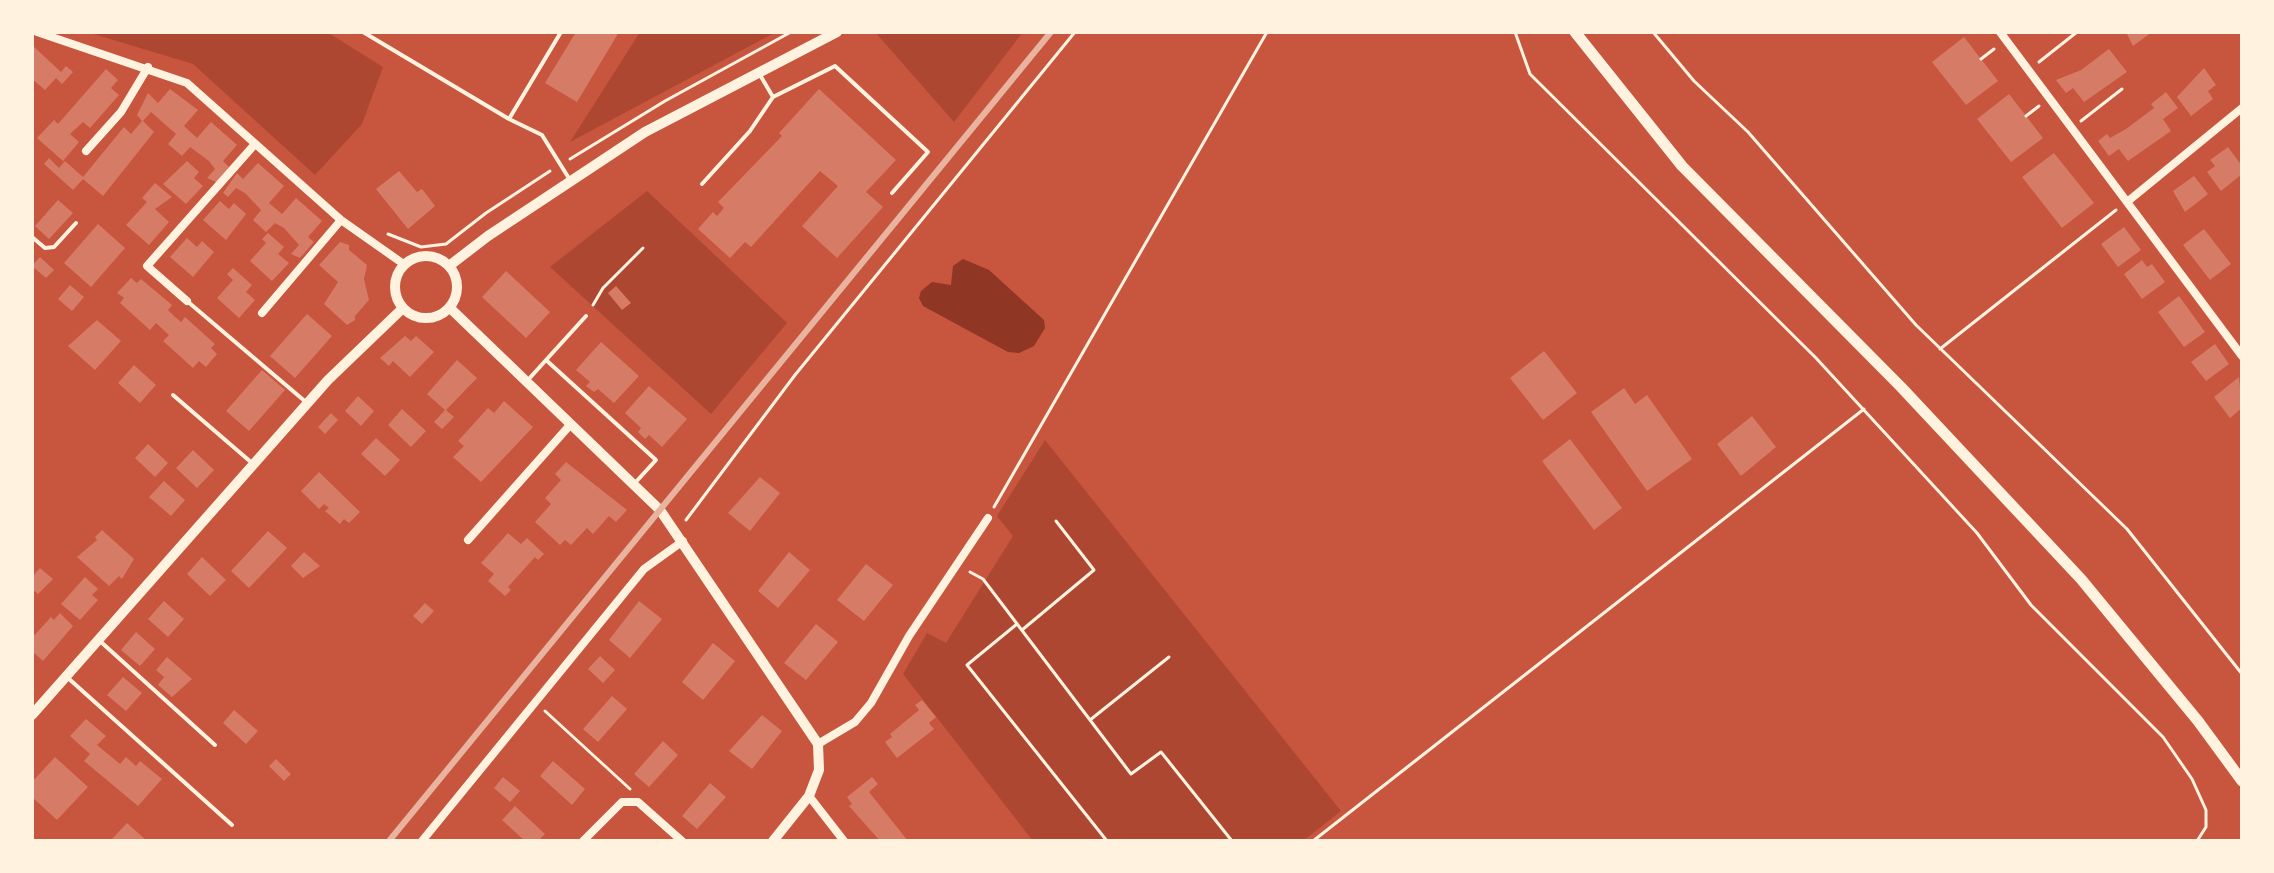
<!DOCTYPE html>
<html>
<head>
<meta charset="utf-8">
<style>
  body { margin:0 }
  #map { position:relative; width:2274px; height:873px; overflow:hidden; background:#c8553d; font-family:"Zilla Slab",serif }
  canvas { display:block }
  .frame { position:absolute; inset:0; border:34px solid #fff3e0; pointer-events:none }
</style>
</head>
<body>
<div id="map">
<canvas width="2274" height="873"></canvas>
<div class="frame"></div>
</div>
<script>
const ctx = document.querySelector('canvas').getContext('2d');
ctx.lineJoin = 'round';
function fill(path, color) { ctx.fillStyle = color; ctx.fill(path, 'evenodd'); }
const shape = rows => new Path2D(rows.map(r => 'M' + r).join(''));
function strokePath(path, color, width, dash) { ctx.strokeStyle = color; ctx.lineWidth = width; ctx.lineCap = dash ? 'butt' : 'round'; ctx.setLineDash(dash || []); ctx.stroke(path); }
const green = shape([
  [87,32,327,32,383,67,362,124,315,175,193,64],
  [640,32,776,32,570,142],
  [875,32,1023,32,954,122],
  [647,191,787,323,711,414,550,267],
  [1045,440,1341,811,1303,841,1033,841,903,674,927,633,946,643,1013,536,997,516]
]);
const water = shape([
  [963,259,989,270,1044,320,1045,328,1034,346,1019,353,1008,352,923,306,919,298,921,291,932,282,951,285,953,266]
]);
const building = shape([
  [576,32,619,32,577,102,545,83],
  [2126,32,2152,32,2133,46],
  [1964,37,1998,81,1966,105,1932,62],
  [32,45,61,72,66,66,73,72,62,84,56,78,45,90,32,79],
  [2109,49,2127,72,2084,102,2073,88,2066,93,2056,80,2081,70],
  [2204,68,2216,85,2208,91,2213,99,2191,116,2177,97],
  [106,69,118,80,111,88,119,95,90,128,83,122,70,134,79,142,63,161,37,138,54,120,58,124],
  [170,89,198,110,184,126,197,138,211,122,237,145,223,161,229,167,216,182,207,178,215,169,209,161,190,147,182,156,168,144,176,134,151,112,143,121,154,132,103,196,83,179,73,190,44,164,49,158,59,168,65,161,83,177,124,127,131,134,142,121,137,115,148,93,158,103],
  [819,89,896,160,866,192,883,207,837,258,802,226,838,186,820,171,751,247,745,242,730,258,698,229,713,212,717,216,724,208,718,202,782,136,779,133],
  [2166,92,2178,108,2163,119,2171,131,2128,161,2119,149,2109,156,2098,141,2107,134,2110,138,2126,129,2154,108,2151,104],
  [2009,94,2043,138,2011,162,1977,119],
  [2228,147,2242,166,2242,174,2221,191,2207,172,2215,166,2210,160],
  [2054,153,2094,203,2062,228,2022,177],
  [187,161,199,172,194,178,203,186,186,204,163,184],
  [258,163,284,186,269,203,282,214,296,198,322,221,308,237,314,242,300,258,291,254,299,245,284,228,275,223,266,232,253,220,261,210,245,193,236,188,228,197,223,193,237,173,243,179],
  [399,171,417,192,422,189,435,206,408,229,376,189],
  [2194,176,2208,194,2185,212,2173,191],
  [155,183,172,197,155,209,169,222,149,245,126,225,147,202,142,198],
  [58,200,73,213,49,239,35,226],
  [220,201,229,209,234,203,246,214,226,240,203,220],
  [98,224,125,248,91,287,64,263],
  [2124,227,2141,250,2118,267,2101,244],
  [2204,229,2231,264,2210,280,2183,245],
  [268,233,284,247,278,254,289,263,272,281,250,261,266,243,262,239],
  [187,238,197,247,202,241,214,252,193,277,170,257],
  [340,242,349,245,349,250,367,265,364,279,369,300,355,316,355,320,347,325,324,304,338,282,319,265],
  [40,257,54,270,46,278,32,266],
  [2142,260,2147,267,2152,264,2165,282,2142,299,2124,274],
  [233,268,252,285,246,292,255,300,239,318,217,298,233,280,227,274],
  [506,271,550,312,526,338,482,297],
  [131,278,137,283,141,279,172,305,168,310,174,316,181,322,185,317,215,344,211,348,217,354,206,367,199,361,193,368,163,341,169,335,156,323,150,330,120,303,124,298,117,293],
  [70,285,84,297,72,311,58,299],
  [616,286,631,303,622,310,608,293],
  [2179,296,2205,332,2184,347,2158,312],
  [307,314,332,336,295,378,270,356],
  [97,320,121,341,95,370,68,346],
  [405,336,411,341,416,336,434,352,410,377,393,361,389,366,380,358],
  [601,342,639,376,614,403,598,389,594,392,586,386,590,382,576,370],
  [2215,344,2229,364,2206,381,2191,362],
  [1544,351,1577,393,1543,420,1510,378],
  [457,360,477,378,446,410,454,417,442,429,434,422,445,410,427,394],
  [134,365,156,385,140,403,118,383],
  [262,370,285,390,249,431,226,411],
  [2239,377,2242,408,2230,418,2214,397],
  [649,386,687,419,662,447,649,435,645,439,638,432,641,428,625,413],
  [1624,388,1635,404,1647,395,1692,459,1647,491,1591,412],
  [358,396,374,411,361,426,345,411],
  [504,401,533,427,481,482,453,457,464,446,458,441,488,408,494,413],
  [402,409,426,431,411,447,388,425],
  [331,413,338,420,325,434,318,427],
  [1752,416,1776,447,1741,476,1717,444],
  [376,438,400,460,385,476,361,454],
  [1570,439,1622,508,1594,530,1542,461],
  [148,444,168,463,155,477,135,458],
  [193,450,214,470,197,488,176,468],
  [566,462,627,510,616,522,609,516,593,534,587,528,571,545,565,540,560,545,535,522,551,504,545,498,561,480,555,474],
  [319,472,360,512,349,523,344,519,340,524,325,511,329,508,324,504,319,509,301,491],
  [760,477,780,493,750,531,728,513],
  [164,481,185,500,171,516,149,497],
  [102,530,134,559,122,579,119,576,109,586,77,557,97,540,95,537],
  [268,531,287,548,249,588,231,571],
  [508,533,521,544,527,538,544,554,538,560,535,557,508,587,511,590,505,596,488,581,494,574,481,563],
  [304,552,320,566,303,578,291,566],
  [789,552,810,570,778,608,758,591],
  [202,557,226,580,210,596,187,574],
  [866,564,893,585,864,621,837,600],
  [40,568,53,579,38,594,32,589,32,577],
  [85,577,98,589,92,595,98,600,80,620,61,604],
  [164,601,184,619,168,637,148,619],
  [639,601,662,619,630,658,609,640],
  [425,603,434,611,422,624,413,616],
  [60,613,73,626,43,661,32,651,32,638,51,617,54,620],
  [816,624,838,642,806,680,784,663],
  [136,632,155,649,140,666,121,650],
  [713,643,735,661,703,700,682,682],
  [600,656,615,670,603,683,588,669],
  [167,657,192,679,172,697,158,685,164,677,156,670],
  [123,677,142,693,126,711,107,695],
  [612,696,627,709,598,742,583,729],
  [922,700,936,717,929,723,934,729,897,758,885,742,892,737,890,734,919,710,915,705],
  [234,710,258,731,246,744,223,723],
  [762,715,782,731,752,769,729,751],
  [86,719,106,736,97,745,120,764,126,757,136,766,140,761,162,779,138,806,84,761,90,754,70,736],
  [663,741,678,755,649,787,634,774],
  [55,757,88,787,57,820,32,797,32,782],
  [276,759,291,774,284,781,269,766],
  [553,761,585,789,572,805,540,776],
  [503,777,520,791,510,802,494,788],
  [872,777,878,784,869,792,908,841,880,841,849,806,852,804,847,797],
  [710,783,726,797,697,829,682,816],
  [515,806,545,834,538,841,525,841,502,820],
  [127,823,147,841,110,841]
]);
const path = shape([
  [1515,32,1530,74,1816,358,1977,533,2031,605,2163,737,2192,779,2206,810,2206,827,2197,841],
  [1653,32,1694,81,1748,132,1916,325,2127,529,2242,674],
  [1981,59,1994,49],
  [2039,62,2077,32],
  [2026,116,2039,106],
  [2081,121,2122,89],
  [570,159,665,101,791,32],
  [388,234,421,247,446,244,486,213,550,171],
  [593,305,603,288,643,248],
  [1940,349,2116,210],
  [994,507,1267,32],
  [686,520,795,375,1075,32],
  [970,572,983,579,1131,774,1161,752,1232,841],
  [1017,624,967,665,1107,841],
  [1022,630,1094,570,1056,521],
  [545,711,630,789],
  [1090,720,1169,657],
  [1313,841,1864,409]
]);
const service = shape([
  [363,32,509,119,542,135,570,180],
  [773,97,835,66,928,152,892,193],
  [509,119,561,32],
  [702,184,750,131,773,97,760,75],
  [32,237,45,248,54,247,76,223],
  [187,301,307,403],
  [546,360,656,460,634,484],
  [527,381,586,316],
  [173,395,252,463],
  [101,642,215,745],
  [68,678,232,825]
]);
const minor = shape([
  [37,32,187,83,341,220,405,265],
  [2000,32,2242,356],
  [86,151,121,112,148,67],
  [2127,202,2242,108],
  [187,301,147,266,255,144],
  [262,313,341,220],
  [468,540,570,425],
  [818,744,855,722,871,703,909,636,988,518],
  [809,796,844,841],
  [422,841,644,569,683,541],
  [583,841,622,802,638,802,682,841]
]);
const tertiary = shape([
  '395 287a31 31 0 1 1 62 0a31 31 0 1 1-62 0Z',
  [449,266,488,236,645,132,837,32],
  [450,308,660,510,818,744,819,770,809,796,773,841],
  [32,715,328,380,403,308]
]);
const secondary = shape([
  [1575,32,1682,166,1901,387,2081,579,2198,721,2242,781]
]);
const rail = shape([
  [389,841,1051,32]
]);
fill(green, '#ae4732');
fill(water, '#8f3625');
fill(building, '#d67c66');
strokePath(path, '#fff3e0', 3);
strokePath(service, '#fff3e0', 4);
strokePath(minor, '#fff3e0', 8);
strokePath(tertiary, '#fff3e0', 10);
strokePath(secondary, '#fff3e0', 11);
strokePath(rail, '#e9b49f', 6);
</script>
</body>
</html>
